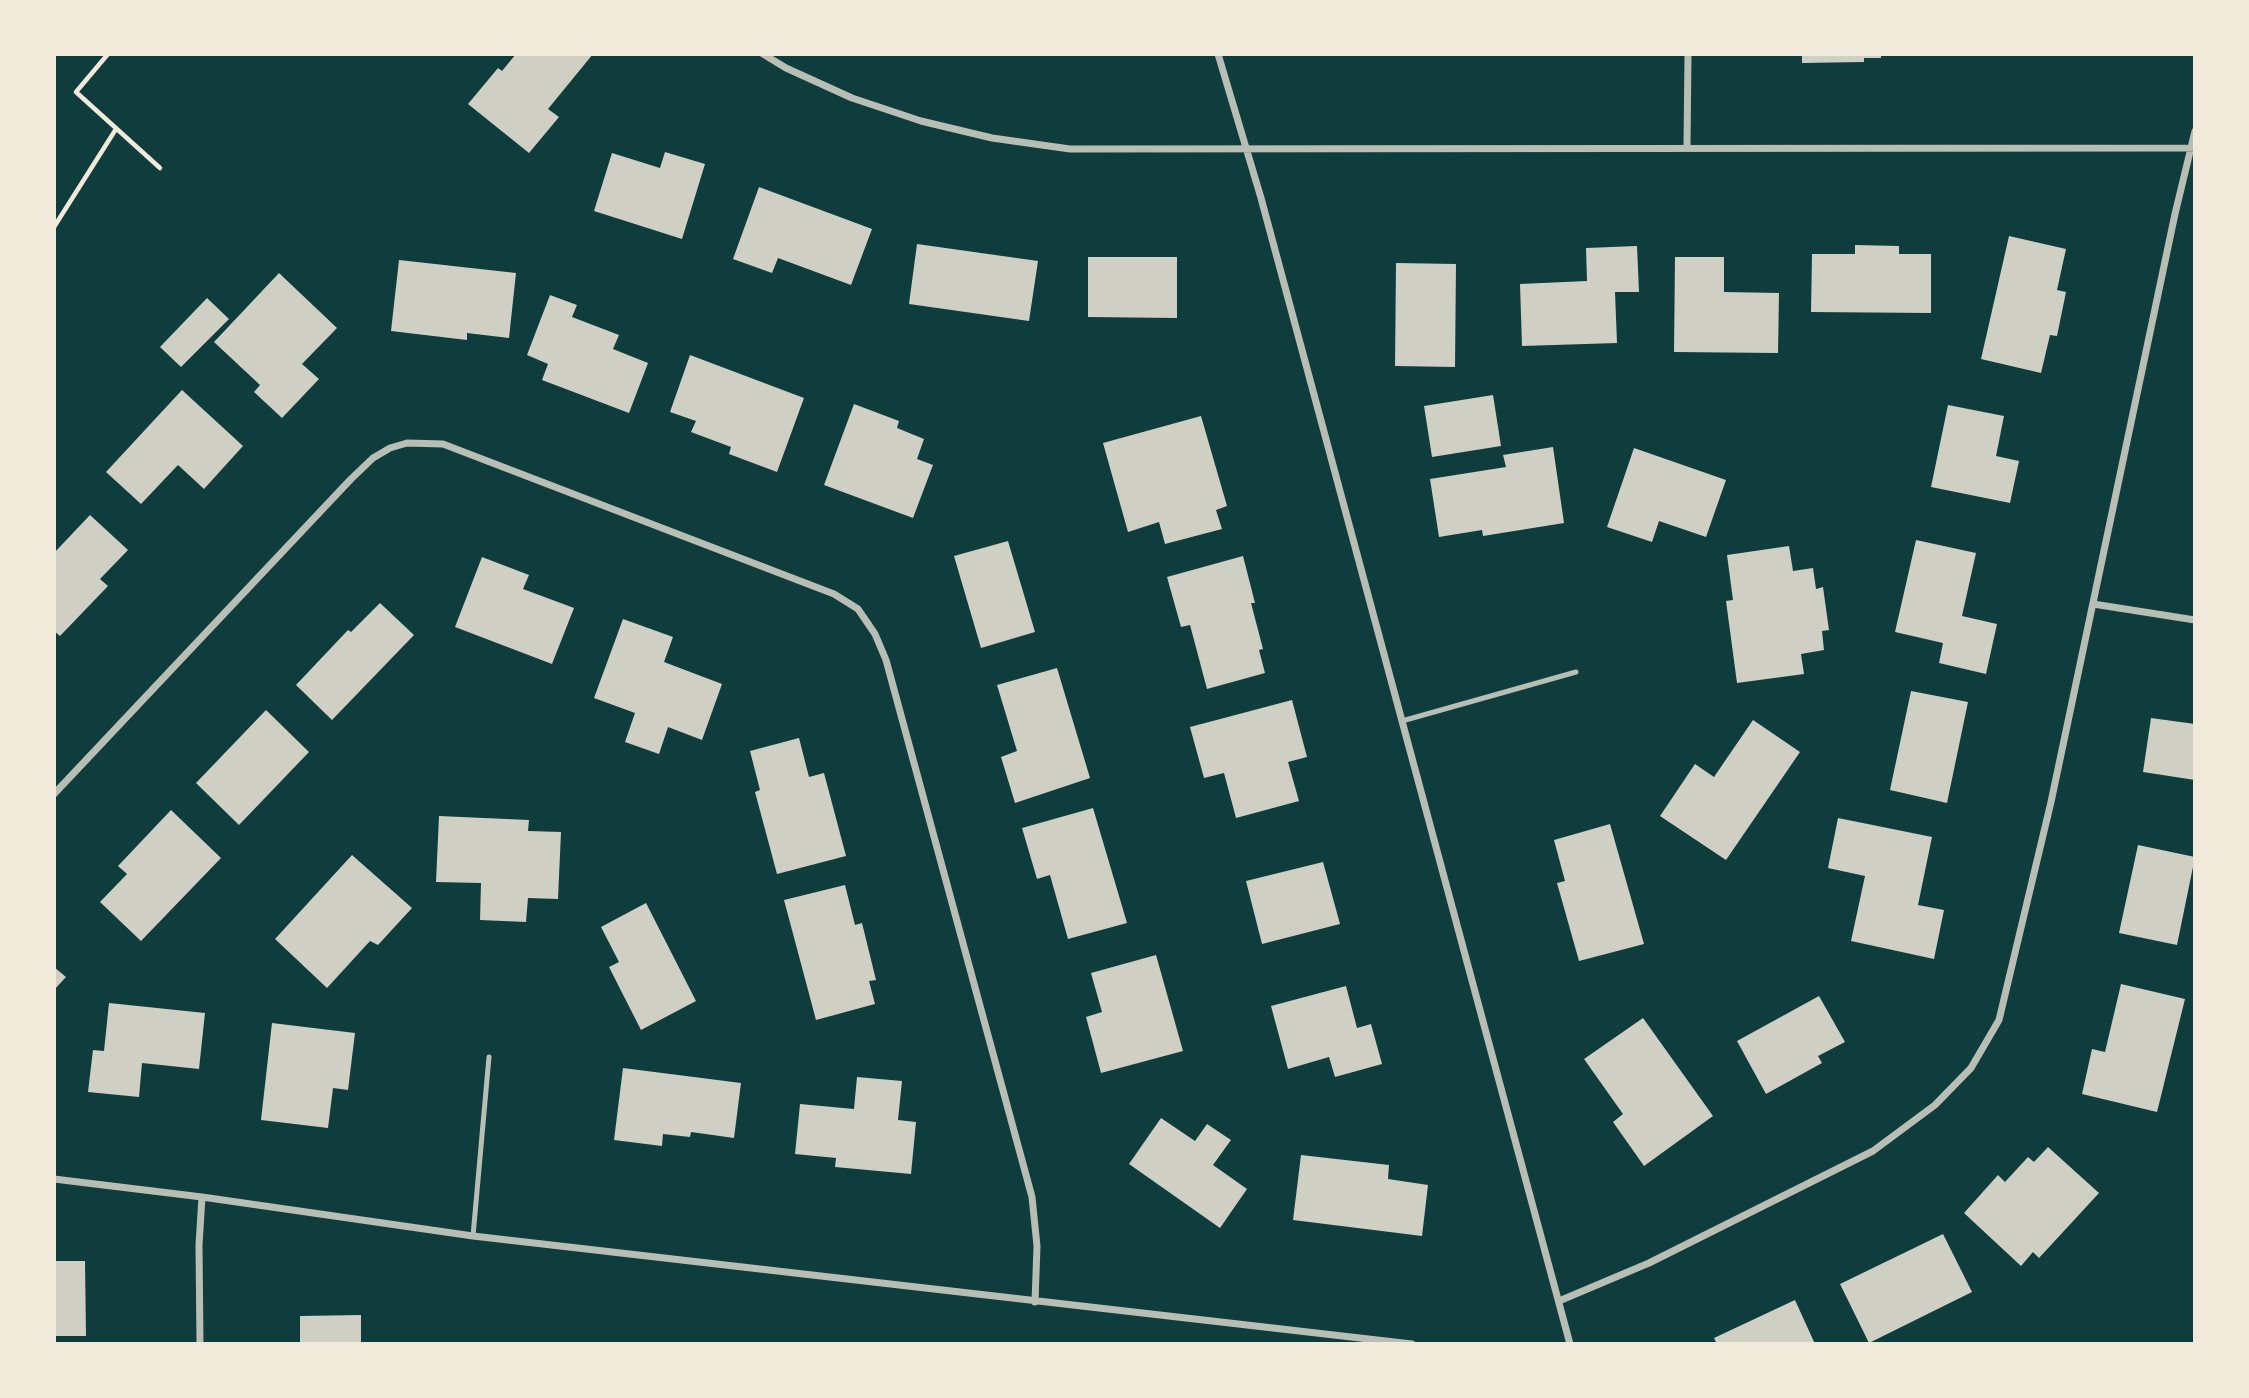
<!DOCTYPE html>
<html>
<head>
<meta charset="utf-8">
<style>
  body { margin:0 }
  #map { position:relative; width:2249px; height:1398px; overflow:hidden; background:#0f3d3e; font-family:Inter,sans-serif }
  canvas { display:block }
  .frame { position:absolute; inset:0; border:56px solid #f1e9da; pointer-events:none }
</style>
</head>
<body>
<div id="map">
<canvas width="2249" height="1398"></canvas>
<div class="frame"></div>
</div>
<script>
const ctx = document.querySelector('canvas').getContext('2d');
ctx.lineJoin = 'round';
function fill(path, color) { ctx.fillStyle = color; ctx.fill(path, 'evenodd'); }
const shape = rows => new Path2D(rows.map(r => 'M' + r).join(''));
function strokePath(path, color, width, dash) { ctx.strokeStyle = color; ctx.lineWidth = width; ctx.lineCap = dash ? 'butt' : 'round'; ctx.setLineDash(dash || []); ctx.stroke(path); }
const building = shape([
  [516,54,593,54,548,109,559,117,529,153,468,104,498,68,502,71],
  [1802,54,1881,54,1881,58,1864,58,1864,62,1802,63],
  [665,152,705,164,682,239,594,211,612,153,660,168],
  [759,187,872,229,851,285,778,258,772,273,733,259],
  [2009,236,2066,249,2057,290,2066,292,2057,336,2050,335,2041,373,1981,359],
  [917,244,1038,261,1029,321,909,304],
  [1855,245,1899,246,1899,254,1931,254,1931,313,1811,312,1812,254,1855,254],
  [1637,246,1639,292,1615,292,1617,343,1522,346,1520,284,1587,281,1586,248],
  [1088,257,1177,257,1177,318,1088,317],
  [1675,257,1724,257,1724,292,1779,293,1778,353,1674,352],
  [399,260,516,273,509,338,467,333,467,340,391,331],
  [1396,263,1456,264,1455,367,1395,366],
  [279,273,337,328,302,364,319,379,282,418,254,392,260,385,214,342],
  [550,295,577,305,572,317,619,335,613,349,648,363,629,413,542,380,548,364,527,355],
  [207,298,229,319,181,367,160,347],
  [690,355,804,398,777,472,729,454,731,447,691,432,696,421,670,412],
  [182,390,243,446,204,489,178,465,141,504,106,472],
  [1493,395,1501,446,1432,457,1424,406],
  [854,404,899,421,897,428,924,439,917,459,933,465,913,518,824,485],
  [1948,405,2004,416,1996,456,2019,461,2010,503,1931,487],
  [1201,416,1227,506,1216,510,1222,529,1165,544,1159,522,1128,532,1103,443],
  [1553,447,1564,523,1483,536,1482,530,1439,537,1430,479,1506,467,1503,455],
  [1634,448,1726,480,1706,537,1659,521,1652,542,1607,527],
  [90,515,128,550,100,579,108,586,60,636,54,631,54,553],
  [1916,540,1976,553,1962,616,1997,624,1986,674,1939,663,1943,643,1895,632],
  [1008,541,1035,632,981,648,954,556],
  [1789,546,1793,571,1813,568,1816,589,1823,587,1829,630,1822,631,1824,650,1801,654,1804,674,1737,683,1726,601,1733,600,1727,555],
  [1243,556,1255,603,1251,603,1263,649,1259,650,1265,673,1207,689,1190,625,1181,627,1167,577],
  [482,557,529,575,523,589,574,608,552,664,455,627],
  [380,603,414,635,332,720,296,685,348,630,351,632],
  [623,619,673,637,664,662,722,684,702,740,668,727,659,754,625,742,635,713,594,698],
  [1057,668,1090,778,1015,803,1001,757,1017,751,997,685],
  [1911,691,1968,702,1947,803,1890,790],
  [1292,700,1307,757,1288,762,1299,801,1236,818,1224,773,1204,778,1190,727],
  [266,710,309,752,239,825,196,783],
  [2151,718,2195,724,2195,780,2143,772],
  [1753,720,1800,752,1726,860,1660,816,1695,764,1714,777],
  [799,738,809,777,824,773,846,856,777,874,755,792,760,790,750,751],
  [1093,808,1127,923,1068,939,1050,875,1037,879,1022,828],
  [171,810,221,858,141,941,100,902,127,874,118,866],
  [439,816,529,820,528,831,561,832,558,899,528,898,526,922,480,920,481,883,436,882],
  [1838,818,1932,837,1918,905,1944,910,1934,959,1851,941,1865,876,1828,868],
  [1610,824,1644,944,1579,961,1557,883,1565,881,1554,840],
  [2138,845,2195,857,2177,945,2119,933],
  [352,855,412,908,378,945,370,941,327,988,275,939],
  [1323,862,1340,924,1262,944,1246,881],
  [845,885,855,925,862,923,876,980,869,981,875,1004,816,1020,784,900],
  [646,903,696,1001,641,1030,609,967,619,962,601,927],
  [1156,955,1183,1051,1101,1073,1086,1017,1102,1012,1091,973],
  [54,967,66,977,54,990],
  [2121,984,2185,999,2157,1112,2082,1094,2092,1049,2105,1052],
  [1346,986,1357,1028,1371,1024,1382,1064,1335,1077,1329,1057,1288,1069,1271,1006],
  [1819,996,1845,1042,1818,1056,1822,1063,1766,1094,1737,1041],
  [109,1003,205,1013,199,1069,142,1063,139,1097,88,1092,93,1050,104,1051],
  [1643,1018,1713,1116,1644,1166,1613,1122,1623,1114,1584,1059],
  [272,1023,355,1033,348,1090,333,1088,328,1128,261,1120],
  [623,1068,741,1083,734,1138,691,1132,690,1137,663,1134,662,1146,614,1140],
  [857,1077,902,1081,898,1120,916,1122,911,1174,835,1167,836,1158,795,1154,800,1104,854,1109],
  [1161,1118,1195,1141,1207,1124,1231,1140,1213,1165,1247,1189,1220,1228,1129,1164],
  [2048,1147,2099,1193,2039,1258,2033,1252,2021,1266,1964,1213,1998,1175,2005,1182,2028,1157,2034,1162],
  [1301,1155,1389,1165,1388,1179,1428,1185,1422,1236,1293,1220],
  [1943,1234,1972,1292,1869,1343,1840,1284],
  [54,1261,85,1261,86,1336,54,1336],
  [1795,1300,1815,1344,1717,1344,1714,1338],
  [361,1315,361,1344,300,1344,300,1316]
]);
const path = shape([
  [108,54,76,92,160,168],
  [54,227,116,129]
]);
const service = shape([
  [1402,721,1576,672],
  [473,1236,489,1057]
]);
const minor = shape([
  [763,54,786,68,852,98,921,121,992,138,1070,149,2195,148],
  [1218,54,1261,198,1570,1344],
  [1687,147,1688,54],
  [2093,604,2195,620],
  [54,794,351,479,373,458,390,448,407,443,443,444,834,594,858,609,875,634,886,660,1032,1197,1037,1246,1035,1302],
  [54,1179,202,1197,473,1236,1412,1344],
  [1559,1301,1649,1263,1873,1151,1935,1105,1971,1068,1999,1020,2051,802,2175,214,2195,131],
  [200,1344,199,1245,202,1197]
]);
fill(building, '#cfcfc3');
strokePath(path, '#f1e9da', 4.5);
strokePath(service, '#b8beb3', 5);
strokePath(minor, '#b8beb3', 7);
</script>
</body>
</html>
